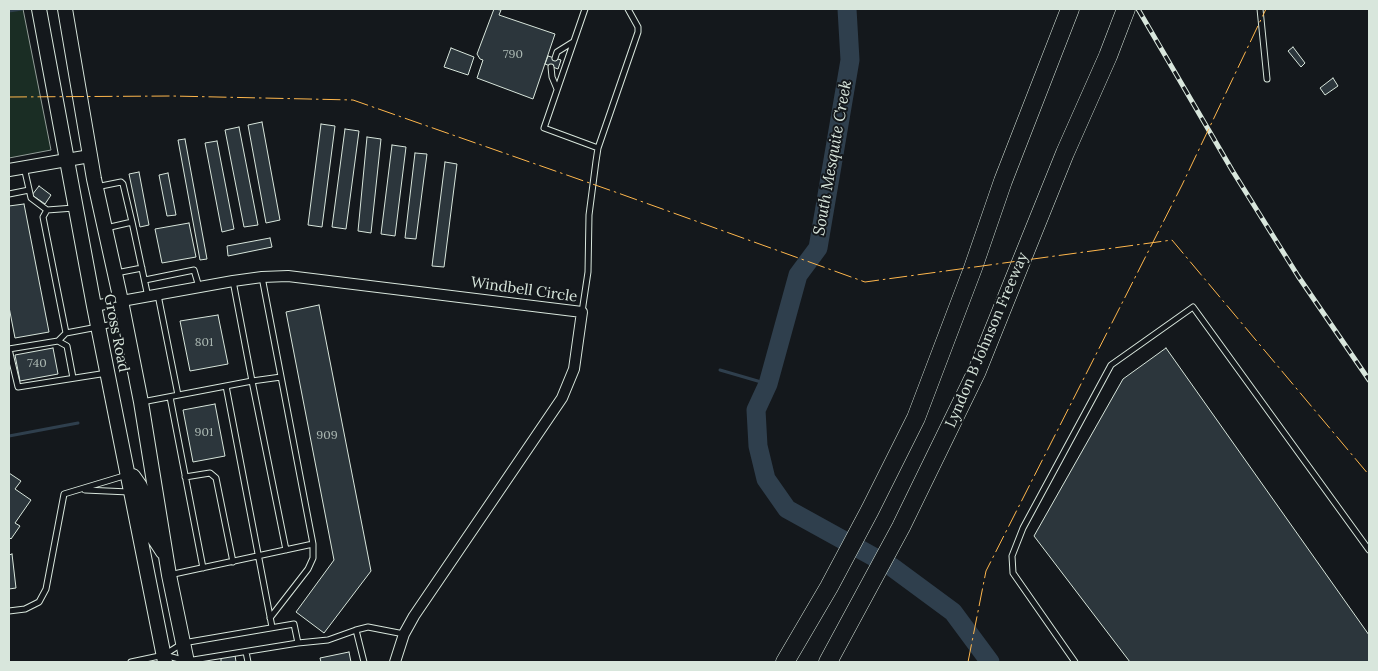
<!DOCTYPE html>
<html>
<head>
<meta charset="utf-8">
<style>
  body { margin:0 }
  #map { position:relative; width:1378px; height:671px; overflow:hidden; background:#14181c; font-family:Lora,serif }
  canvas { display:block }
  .frame { position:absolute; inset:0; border:10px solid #d8e6dc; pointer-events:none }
</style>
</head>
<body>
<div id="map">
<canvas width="1378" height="671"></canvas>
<div class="frame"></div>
</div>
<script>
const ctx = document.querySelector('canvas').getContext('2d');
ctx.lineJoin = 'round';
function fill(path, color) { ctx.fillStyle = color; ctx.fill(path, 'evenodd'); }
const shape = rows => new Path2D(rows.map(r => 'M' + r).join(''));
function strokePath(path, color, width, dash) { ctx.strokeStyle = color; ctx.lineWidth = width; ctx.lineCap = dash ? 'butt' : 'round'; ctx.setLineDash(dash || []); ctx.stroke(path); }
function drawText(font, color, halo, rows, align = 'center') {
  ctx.font = font + ' Lora,serif'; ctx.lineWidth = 4; ctx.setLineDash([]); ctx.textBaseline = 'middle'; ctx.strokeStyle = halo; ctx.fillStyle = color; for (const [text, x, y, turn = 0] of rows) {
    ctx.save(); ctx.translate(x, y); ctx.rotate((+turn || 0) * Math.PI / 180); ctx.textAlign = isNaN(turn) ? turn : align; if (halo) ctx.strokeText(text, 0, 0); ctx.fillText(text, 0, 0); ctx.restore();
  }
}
const green = shape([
  [9,9,23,9,51,150,9,158,9,9]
]);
const stream = shape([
  [9,11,22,9],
  [720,370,768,384],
  [9,436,78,423]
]);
const river = shape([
  [847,9,850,60,818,248,798,275,768,384,756,410,758,446,766,479,787,509,892,567,953,612,990,662]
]);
const building = shape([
  [494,9,501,10,499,15,555,34,533,99,477,78,483,60,480,59,477,54,494,9],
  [1293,47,1305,63,1301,67,1288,51,1293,47],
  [451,48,474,57,468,75,444,67,451,48],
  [548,56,561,60,558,69,545,64,548,56],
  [1333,78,1338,86,1325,95,1320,88,1333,78],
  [262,122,280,220,266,223,248,125,262,122],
  [321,124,335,126,322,227,308,225,321,124],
  [239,127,258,225,244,227,225,130,239,127],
  [345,129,359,131,346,229,332,227,345,129],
  [367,137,381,139,371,233,358,231,367,137],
  [185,139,207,259,200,260,178,140,185,139],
  [217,141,234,229,222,232,205,143,217,141],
  [392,145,406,147,395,236,381,234,392,145],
  [415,153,427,154,416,239,405,238,415,153],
  [445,162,457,164,444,267,432,266,445,162],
  [139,172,149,225,140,227,129,174,139,172],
  [168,173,176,215,167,216,159,175,168,173],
  [39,186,51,195,45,204,32,195,39,186],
  [24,204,49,332,15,338,9,307,9,206,24,204],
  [189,223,196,257,162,263,155,229,189,223],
  [270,238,272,247,228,256,227,246,270,238],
  [319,305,371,571,324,633,296,612,334,560,286,312,319,305],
  [218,315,228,364,190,371,180,321,218,315],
  [53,348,58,374,20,381,15,355,53,348],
  [1166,348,1369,635,1369,662,1130,662,1034,536,1123,379,1166,348],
  [215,404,225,456,193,462,183,410,215,404],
  [9,473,21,481,15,489,31,500,15,523,20,526,11,539,9,537,9,473],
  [12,554,16,588,9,589,9,555,12,554],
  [349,652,351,662,321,662,320,658,349,652],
  [235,655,236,662,221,662,221,658,235,655]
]);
const service = shape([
  [585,9,544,128,598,148],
  [1260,9,1267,79],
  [555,58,557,52,573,42],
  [551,67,552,77,557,89],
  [24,167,31,198,47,210,74,208],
  [96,187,121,182,123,184,132,222,106,228],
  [9,194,29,190],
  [47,210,43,217,66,333,124,322],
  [132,222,148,297],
  [116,273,142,268],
  [145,280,194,270,199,287],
  [158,295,178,395],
  [582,312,588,272,589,215,596,161,598,148,638,32,638,27,628,9],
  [58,341,67,346,73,378],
  [9,349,18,387,107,373],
  [9,349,58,341,66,333],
  [281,377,252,381,286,550],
  [226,386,272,627],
  [170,397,203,568],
  [142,402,252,381,233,281],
  [185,477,210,473,216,478,233,562],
  [85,490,129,492],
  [169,575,313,544,262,277],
  [9,611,25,609,39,602,46,589,64,494,127,475],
  [270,618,308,569,313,558,313,544],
  [298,643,328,640,356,630],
  [246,652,248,662],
  [131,662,164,655,183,643,294,624,298,643,187,661,164,655],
  [364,662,356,630,368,627,404,634],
  [1075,662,1013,573,1012,556,1023,528,1111,365,1193,307,1369,550]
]);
const minor = shape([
  [94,306,233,281,262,277,288,276,582,312,574,369,562,398,414,616,404,634,395,662]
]);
const tertiary = shape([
  [9,170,90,156]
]);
const secondary = shape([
  [39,9,94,306,165,662],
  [65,9,94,179,121,301,141,402,169,575,187,662],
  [128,475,133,476,140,486,144,496,150,532,163,552]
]);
const motorway = shape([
  [785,662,829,587,870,510,916,418,973,268,1003,181,1070,9],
  [828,662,901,527,977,371,1065,153,1108,56,1126,9]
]);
const rail = shape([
  [1138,9,1232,170,1298,276,1369,380]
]);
const power = shape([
  [9,97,172,96,353,100,618,193,865,282,1172,240,1369,475],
  [968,662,986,571,1182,185,1266,9]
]);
const numberNames = [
  ["790",513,55],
  ["801",204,343],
  ["740",37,364],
  ["901",204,433],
  ["909",327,436]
];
const streetNames = [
  ["Windbell Circle",524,290,8],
  ["Gross Road",116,333,79],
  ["Lyndon B Johnson Freeway",987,340,-67]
];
const waterNames = [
  ["South Mesquite Creek",833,158,-80]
];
fill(green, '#1a2d24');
strokePath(green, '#939e99', 1);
strokePath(stream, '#2f3f4d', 3);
strokePath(river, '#2f3f4d', 19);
fill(building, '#2c363c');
strokePath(building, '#d8e6dc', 1);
strokePath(service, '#d8e6dc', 7);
strokePath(minor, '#d8e6dc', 12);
strokePath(tertiary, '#d8e6dc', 14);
strokePath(secondary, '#d8e6dc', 16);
strokePath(motorway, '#d8e6dc', 19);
strokePath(service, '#14181c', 5);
strokePath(minor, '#14181c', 10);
strokePath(tertiary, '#14181c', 12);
strokePath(secondary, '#14181c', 14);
strokePath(motorway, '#14181c', 18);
strokePath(rail, '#d8e6dc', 5);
strokePath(rail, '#14181c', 3, [9]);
strokePath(power, '#ffb74d', 1, [18, 4, 2.5, 4]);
drawText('12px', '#adbab4', null, numberNames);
drawText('15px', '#d8e6dc', '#14181c', streetNames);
drawText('italic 16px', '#d8e6dc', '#14181c', waterNames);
</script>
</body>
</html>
